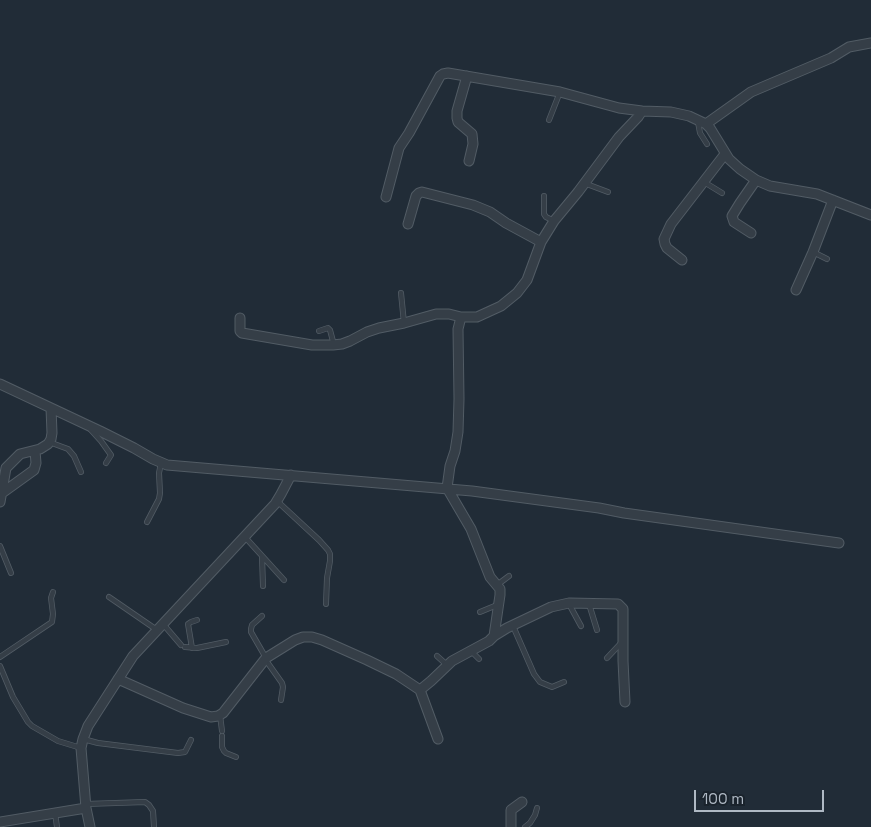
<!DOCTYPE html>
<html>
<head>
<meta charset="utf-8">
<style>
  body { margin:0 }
  #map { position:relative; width:871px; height:827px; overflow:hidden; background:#212c37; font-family:"Space Grotesk",sans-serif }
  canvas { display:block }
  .scale { position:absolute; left:694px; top:790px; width:130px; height:22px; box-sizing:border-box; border:2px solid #afb9c4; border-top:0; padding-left:6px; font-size:15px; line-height:18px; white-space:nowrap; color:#afb9c4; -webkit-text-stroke:4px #1a232c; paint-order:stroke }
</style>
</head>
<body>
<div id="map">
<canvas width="871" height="827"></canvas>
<div class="scale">100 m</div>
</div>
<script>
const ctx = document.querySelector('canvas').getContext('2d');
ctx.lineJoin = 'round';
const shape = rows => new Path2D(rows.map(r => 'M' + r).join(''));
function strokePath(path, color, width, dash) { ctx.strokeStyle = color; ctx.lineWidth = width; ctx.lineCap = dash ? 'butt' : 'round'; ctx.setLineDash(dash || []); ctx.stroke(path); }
const lane = shape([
  [549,120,560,92],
  [698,122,700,133,707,144],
  [704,182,722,193],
  [584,183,608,192],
  [544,196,544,214,546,217,554,221],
  [813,252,827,259],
  [401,293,404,323],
  [319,331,328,328,330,330,334,345],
  [91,430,101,441,111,455,106,463],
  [49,442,68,449,74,456,81,472],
  [277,501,319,540,328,550,330,554,330,561,327,578,326,604],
  [147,522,159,499,160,493,159,473,161,463],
  [244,536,284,580],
  [0,546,11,573],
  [262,557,263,586],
  [497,585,509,576],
  [109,597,157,630],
  [569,604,581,626],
  [589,604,597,630],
  [480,612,497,605],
  [262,616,252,625,251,629,251,632,266,658],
  [163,624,181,645],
  [513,626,534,674,540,682,552,687,564,682],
  [185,647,197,648,226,642],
  [192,648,188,624,191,622,197,620],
  [471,651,479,659],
  [437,656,447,665],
  [0,657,52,622,53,614,51,598,53,592],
  [607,658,622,642],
  [265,659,282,683,283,687,281,700],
  [0,666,13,697,28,722,32,726,58,741,81,748],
  [220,715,222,731],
  [222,736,222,747,224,751,226,753,236,757],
  [83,739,98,743,178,753,185,752,191,740],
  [86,804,145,802,149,805,153,811,154,827],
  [55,813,57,827],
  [525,827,530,823,535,815,537,808]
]);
const street = shape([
  [467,76,457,111,457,118,458,122,472,134,473,144,469,161],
  [706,124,751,92,831,58,849,47,871,43],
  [386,197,399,148,409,133,440,76,443,74,448,73,560,92,619,108,642,111,671,112,689,116,706,124,710,128,729,159,740,169,756,180,770,186,817,194,871,215],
  [408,224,416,196,419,193,422,192,473,205,490,212,506,223,541,242],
  [751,233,734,222,732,216,740,203,756,180],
  [682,260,667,248,665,244,664,239,671,224,725,154],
  [796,290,813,252,833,200],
  [240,318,240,331,242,333,312,345,333,345,342,344,350,341,367,332,379,328,404,323,436,314,449,314,461,317],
  [0,384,100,431,134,448,153,459,167,465,472,491,599,508,624,513,839,543],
  [2,493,34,470,36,463,35,451],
  [0,502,6,468,20,454,40,449,48,444,51,439,52,433,51,408],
  [494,636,500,595,500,589,490,577,471,529,447,488,450,466,455,451,458,432,459,399,458,329,461,317,477,317,501,306,517,293,527,280,541,242,554,221,578,192,619,137,638,117,642,111],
  [118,679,183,708,211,717,218,716,223,713,266,658,295,640,303,637,312,637,322,640,367,660,396,674,420,690,438,739],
  [420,690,431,681,452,661,489,641,494,636,507,628,551,607,569,603,618,604,623,609,623,661,625,702],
  [0,822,86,808],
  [90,827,86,808,81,748,83,739,88,726,133,656,275,504,281,494,291,475],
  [511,827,511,810,522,802]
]);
strokePath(lane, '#525c65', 6);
strokePath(street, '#525c65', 11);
strokePath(lane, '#353e47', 4.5);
strokePath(street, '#353e47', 9);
</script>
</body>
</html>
